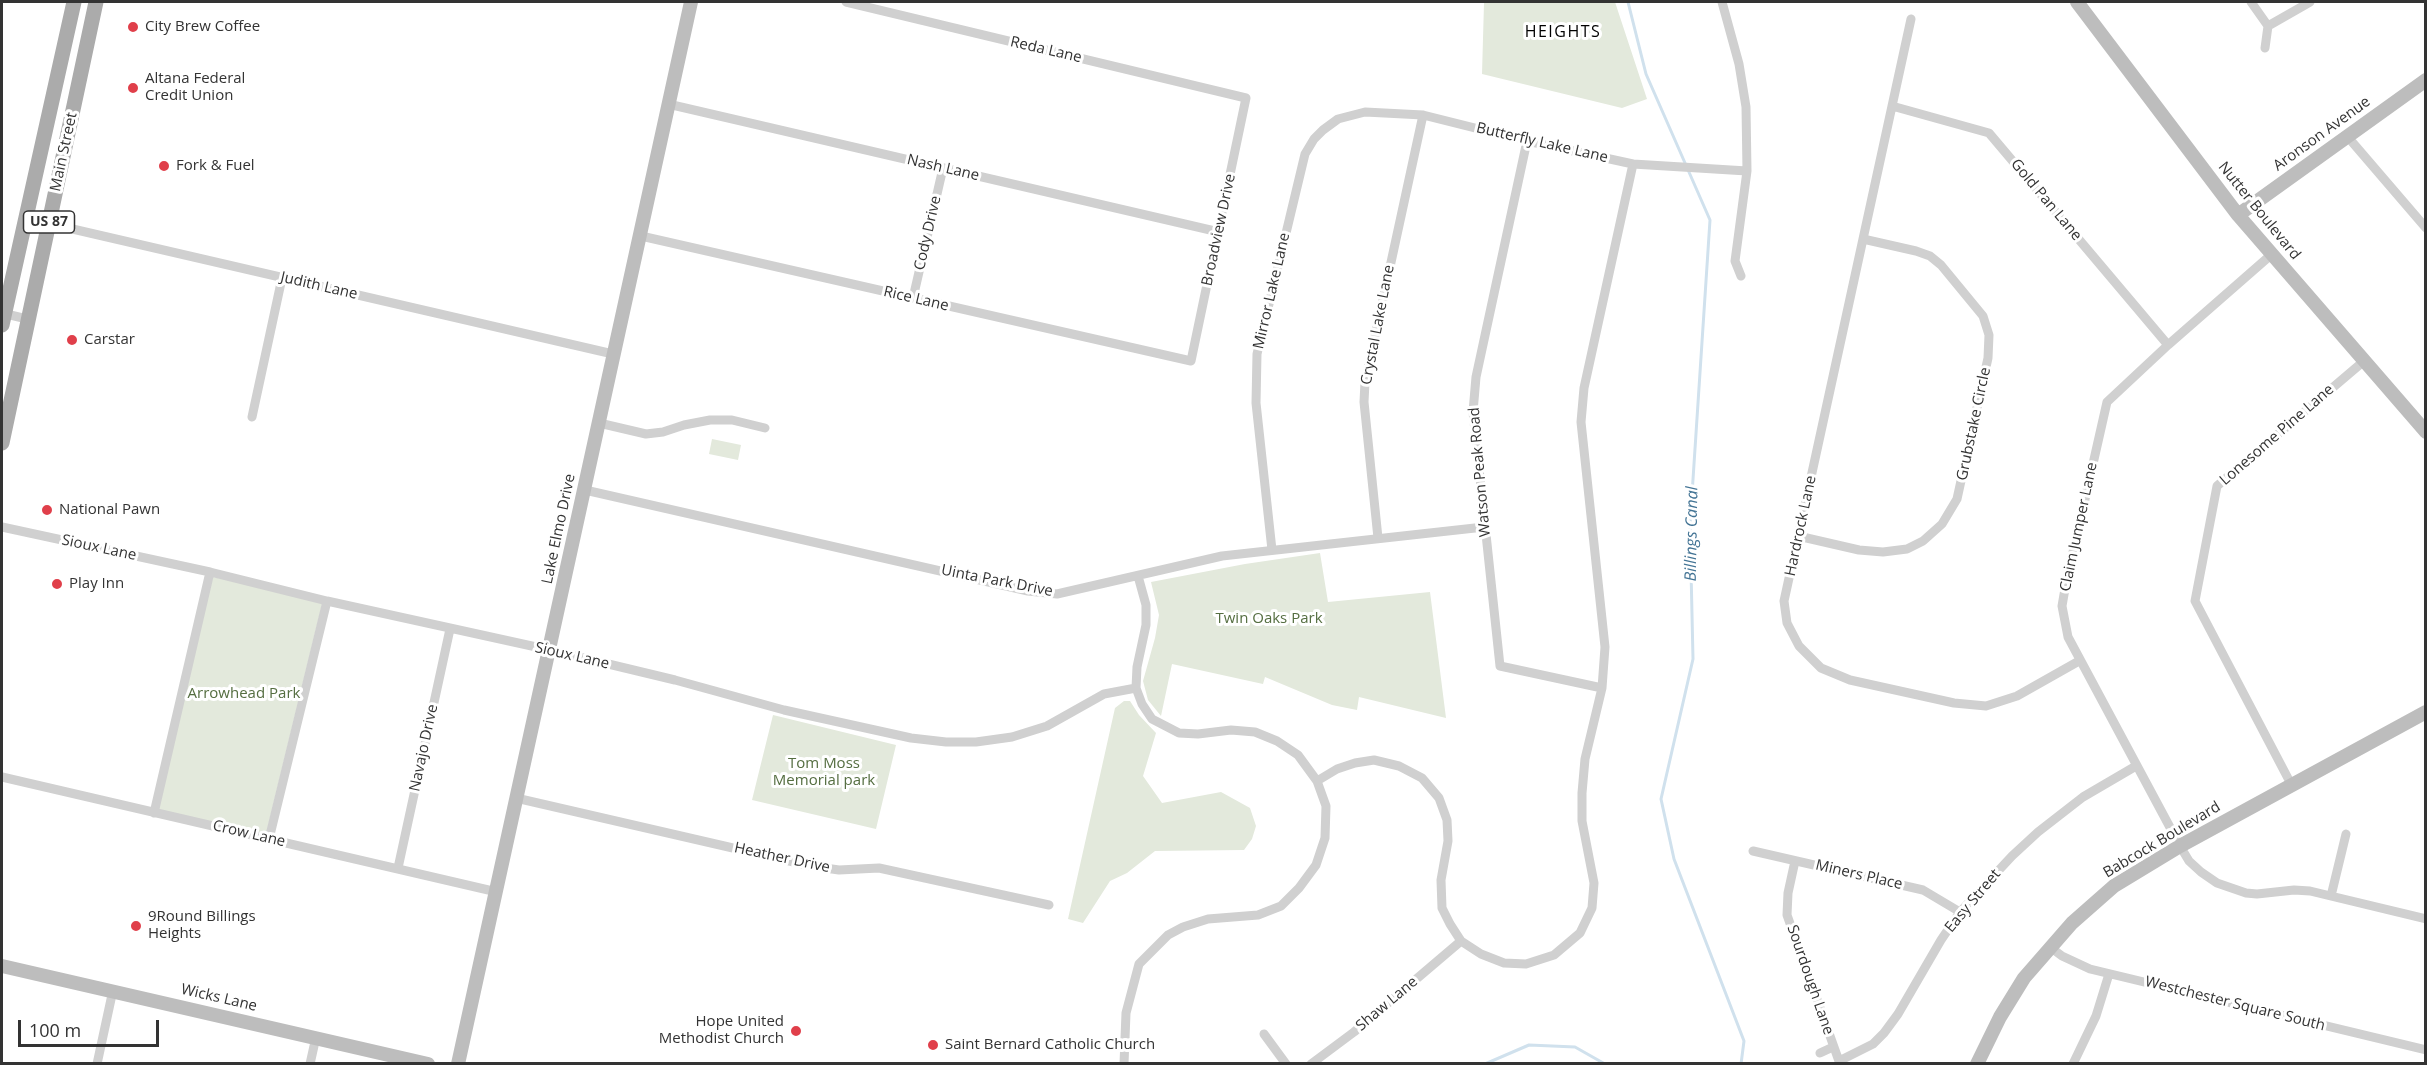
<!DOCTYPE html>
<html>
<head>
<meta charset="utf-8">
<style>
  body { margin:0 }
  #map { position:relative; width:2427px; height:1065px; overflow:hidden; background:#fff; font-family:"Open Sans",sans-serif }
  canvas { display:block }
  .frame { position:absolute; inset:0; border:3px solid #333; pointer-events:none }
  .scale { position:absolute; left:18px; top:1020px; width:141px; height:27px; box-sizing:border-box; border:3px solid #333; border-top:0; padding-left:8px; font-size:18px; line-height:21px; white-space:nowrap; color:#333; -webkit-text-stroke:4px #fff; paint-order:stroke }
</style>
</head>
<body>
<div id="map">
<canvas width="2427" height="1065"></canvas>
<div class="frame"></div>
<div class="scale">100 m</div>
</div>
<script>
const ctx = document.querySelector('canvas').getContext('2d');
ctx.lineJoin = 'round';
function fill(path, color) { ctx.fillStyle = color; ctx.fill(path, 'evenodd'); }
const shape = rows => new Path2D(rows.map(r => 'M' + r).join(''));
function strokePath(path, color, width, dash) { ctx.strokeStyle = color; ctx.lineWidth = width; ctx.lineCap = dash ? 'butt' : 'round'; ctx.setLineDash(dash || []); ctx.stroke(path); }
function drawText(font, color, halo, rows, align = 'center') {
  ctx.font = font + ' "Open Sans",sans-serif'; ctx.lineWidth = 6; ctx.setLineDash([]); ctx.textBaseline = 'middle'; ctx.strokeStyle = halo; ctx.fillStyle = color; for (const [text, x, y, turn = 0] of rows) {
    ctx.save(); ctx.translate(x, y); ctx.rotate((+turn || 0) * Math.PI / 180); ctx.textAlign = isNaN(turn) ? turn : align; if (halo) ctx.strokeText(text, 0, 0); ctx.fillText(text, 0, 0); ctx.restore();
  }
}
const green = shape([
  [1488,2,1615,2,1647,99,1622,108,1482,74,1484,3],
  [712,439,741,445,738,460,709,454],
  [1320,553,1328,602,1430,592,1446,718,1359,697,1357,710,1332,705,1265,677,1263,684,1172,664,1161,716,1148,700,1143,681,1155,638,1159,615,1151,582,1245,564],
  [213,577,323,600,266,834,155,809],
  [1124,701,1130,701,1139,715,1156,733,1143,776,1162,803,1221,792,1250,808,1256,826,1252,839,1244,850,1155,851,1127,873,1110,881,1083,923,1068,919,1115,708],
  [773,715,896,745,876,829,752,800]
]);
const stream = shape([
  [1628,2,1646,74,1710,220,1690,525,1693,659,1661,799,1674,859,1744,1041,1741,1064],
  [1485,1064,1529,1045,1575,1047,1605,1064]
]);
const street = shape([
  [1722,2,1739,64,1746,107,1747,171,1735,261,1741,276],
  [2251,2,2268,26],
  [1911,19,1784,601,1787,623,1799,646,1821,668,1850,680,1954,703,1986,706,2017,696,2079,661],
  [2268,26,2310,2],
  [2265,48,2268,26],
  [668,104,1219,232],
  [1892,106,1989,133,2168,345],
  [2347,136,2426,228],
  [25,218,613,354],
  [641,236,1191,361,1246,98,846,2],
  [2272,254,2168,345,2107,402,2066,583,2062,606,2068,637,2180,846,2189,861,2201,872,2217,883,2246,893,2257,894,2294,890,2310,891,2426,919],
  [913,298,943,168],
  [2,313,27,319],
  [252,417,282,278],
  [599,423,646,434,663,432,684,425,710,420,732,420,765,428],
  [585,490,1028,591,1057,594,1222,556,1484,527],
  [2,527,210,572,327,601,550,650,675,680,784,710,911,738,946,742,976,742,1012,737,1047,726,1104,694,1136,688],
  [1798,536,1859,550,1883,552,1907,549,1923,541,1942,524,1957,499,1988,358,1989,335,1983,316,1941,265,1930,256,1916,251,1863,239],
  [1378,538,1364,402,1365,382,1423,115],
  [1272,550,1256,403,1257,354,1305,154,1314,139,1323,130,1338,119,1365,112,1423,115,1527,141,1633,164,1747,171],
  [1602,688,1605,647,1581,422,1584,388,1633,164],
  [2,777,497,892],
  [1317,781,1337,769,1355,763,1374,760,1399,766,1422,778,1439,798,1447,820,1448,841,1441,880,1442,908,1450,924,1461,941,1481,954,1504,963,1526,964,1554,955,1580,933,1592,908,1594,883,1582,821,1582,793,1585,759,1602,688,1500,666,1473,412,1476,377,1527,141],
  [2291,784,2195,601,2217,486,2364,361],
  [516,798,811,866,839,870,879,868,1049,905],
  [154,813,210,572],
  [269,839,327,601],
  [1753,851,1923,890,1960,912],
  [1795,861,1788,893,1787,915,1840,1064],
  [398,868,450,629],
  [2331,896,2346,834],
  [2050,947,2062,956,2090,969,2426,1050],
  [1264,1034,1286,1064],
  [1820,1053,1833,1047],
  [1839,1061,1873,1044,1884,1033,1898,1014,1941,940,1960,912,2012,856,2038,832,2083,797,2136,766],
  [97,1064,113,990],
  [310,1064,316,1037],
  [1124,1064,1126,1013,1139,964,1168,935,1183,927,1208,919,1258,915,1281,906,1299,888,1316,865,1325,838,1326,806,1317,781,1298,755,1277,741,1255,732,1231,730,1198,734,1179,733,1152,719,1142,704,1136,688,1137,667,1146,625,1146,605,1138,576],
  [1311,1064,1354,1032,1461,941],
  [2073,1064,2096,1016,2109,974]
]);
const secondary = shape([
  [2077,2,2238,215,2426,432],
  [2238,215,2426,80],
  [2,966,428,1064],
  [458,1064,691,2],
  [1977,1064,2000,1017,2024,978,2072,923,2114,886,2180,846,2426,712]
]);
const primary = shape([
  [2,325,74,2],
  [2,443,96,2]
]);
const markers = [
  [133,27,6,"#e03f4a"],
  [133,88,6,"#e03f4a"],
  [164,166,6,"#e03f4a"],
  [72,340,6,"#e03f4a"],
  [47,510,6,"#e03f4a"],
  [57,584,6,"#e03f4a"],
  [136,926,6,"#e03f4a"],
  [796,1031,6,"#e03f4a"],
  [933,1045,6,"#e03f4a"]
];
const shields = [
  [49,222,51]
];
const shieldNames = [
  ["US 87",49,222]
];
const poiNames = [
  ["City Brew Coffee",145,27],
  ["Altana Federal",145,79],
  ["Credit Union",145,96],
  ["Fork & Fuel",176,166],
  ["Carstar",84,340],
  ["National Pawn",59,510],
  ["Play Inn",69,584],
  ["9Round Billings",148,917],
  ["Heights",148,934],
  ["Hope United",784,1022,"right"],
  ["Methodist Church",784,1039,"right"],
  ["Saint Bernard Catholic Church",945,1045]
];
const streetNames = [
  ["Reda Lane",1046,50,13],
  ["Aronson Avenue",2322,134,-36],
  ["Butterfly Lake Lane",1542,143,13],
  ["Main Street",64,152,-78],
  ["Nash Lane",943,168,13],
  ["Gold Pan Lane",2046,200,50],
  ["Nutter Boulevard",2259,211,51],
  ["Broadview Drive",1219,230,-78],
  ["Cody Drive",928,233,-77],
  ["Judith Lane",319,286,13],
  ["Mirror Lake Lane",1272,291,-77],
  ["Rice Lane",916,299,13],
  ["Crystal Lake Lane",1378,325,-79],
  ["Grubstake Circle",1974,424,-78],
  ["Lonesome Pine Lane",2277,435,-41],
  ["Watson Peak Road",1480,472,-95],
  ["Hardrock Lane",1801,526,-78],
  ["Claim Jumper Lane",2079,527,-78],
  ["Lake Elmo Drive",559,529,-78],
  ["Sioux Lane",99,548,12],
  ["Uinta Park Drive",997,581,11],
  ["Sioux Lane",572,656,13],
  ["Navajo Drive",424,748,-78],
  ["Crow Lane",249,834,13],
  ["Babcock Boulevard",2162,840,-31],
  ["Heather Drive",782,858,12],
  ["Miners Place",1859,875,13],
  ["Easy Street",1973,901,-50],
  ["Sourdough Lane",1810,980,71],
  ["Wicks Lane",219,998,13],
  ["Shaw Lane",1387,1004,-40],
  ["Westchester Square South",2235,1004,14]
];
const parkNames = [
  ["Twin Oaks Park",1269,619],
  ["Arrowhead Park",244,694],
  ["Tom Moss",824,764],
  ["Memorial park",824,781]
];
const neighbourhoodNames = [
  ["HEIGHTS",1563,32]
];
const waterNames = [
  ["Billings Canal",1692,534,-89]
];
fill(green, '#e3e9dc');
strokePath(stream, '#d0e1ed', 3);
strokePath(street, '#d0d0d0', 9);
strokePath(secondary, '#bdbdbd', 14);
strokePath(primary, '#ababab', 15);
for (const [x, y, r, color] of markers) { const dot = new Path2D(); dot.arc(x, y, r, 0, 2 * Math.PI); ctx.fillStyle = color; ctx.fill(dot); strokePath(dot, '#fff', 2); }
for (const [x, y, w] of shields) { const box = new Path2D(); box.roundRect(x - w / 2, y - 11, w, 22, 4.5); ctx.fillStyle = '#fff'; ctx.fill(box); strokePath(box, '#333', 1.5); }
drawText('bold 14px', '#333', null, shieldNames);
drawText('15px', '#333', '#fff', poiNames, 'left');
drawText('15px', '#333', '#fff', streetNames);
drawText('15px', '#556e41', '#fff', parkNames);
ctx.letterSpacing = '1.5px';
drawText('16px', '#000', '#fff', neighbourhoodNames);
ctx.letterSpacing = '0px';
drawText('italic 16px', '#427394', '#fff', waterNames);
</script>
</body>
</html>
